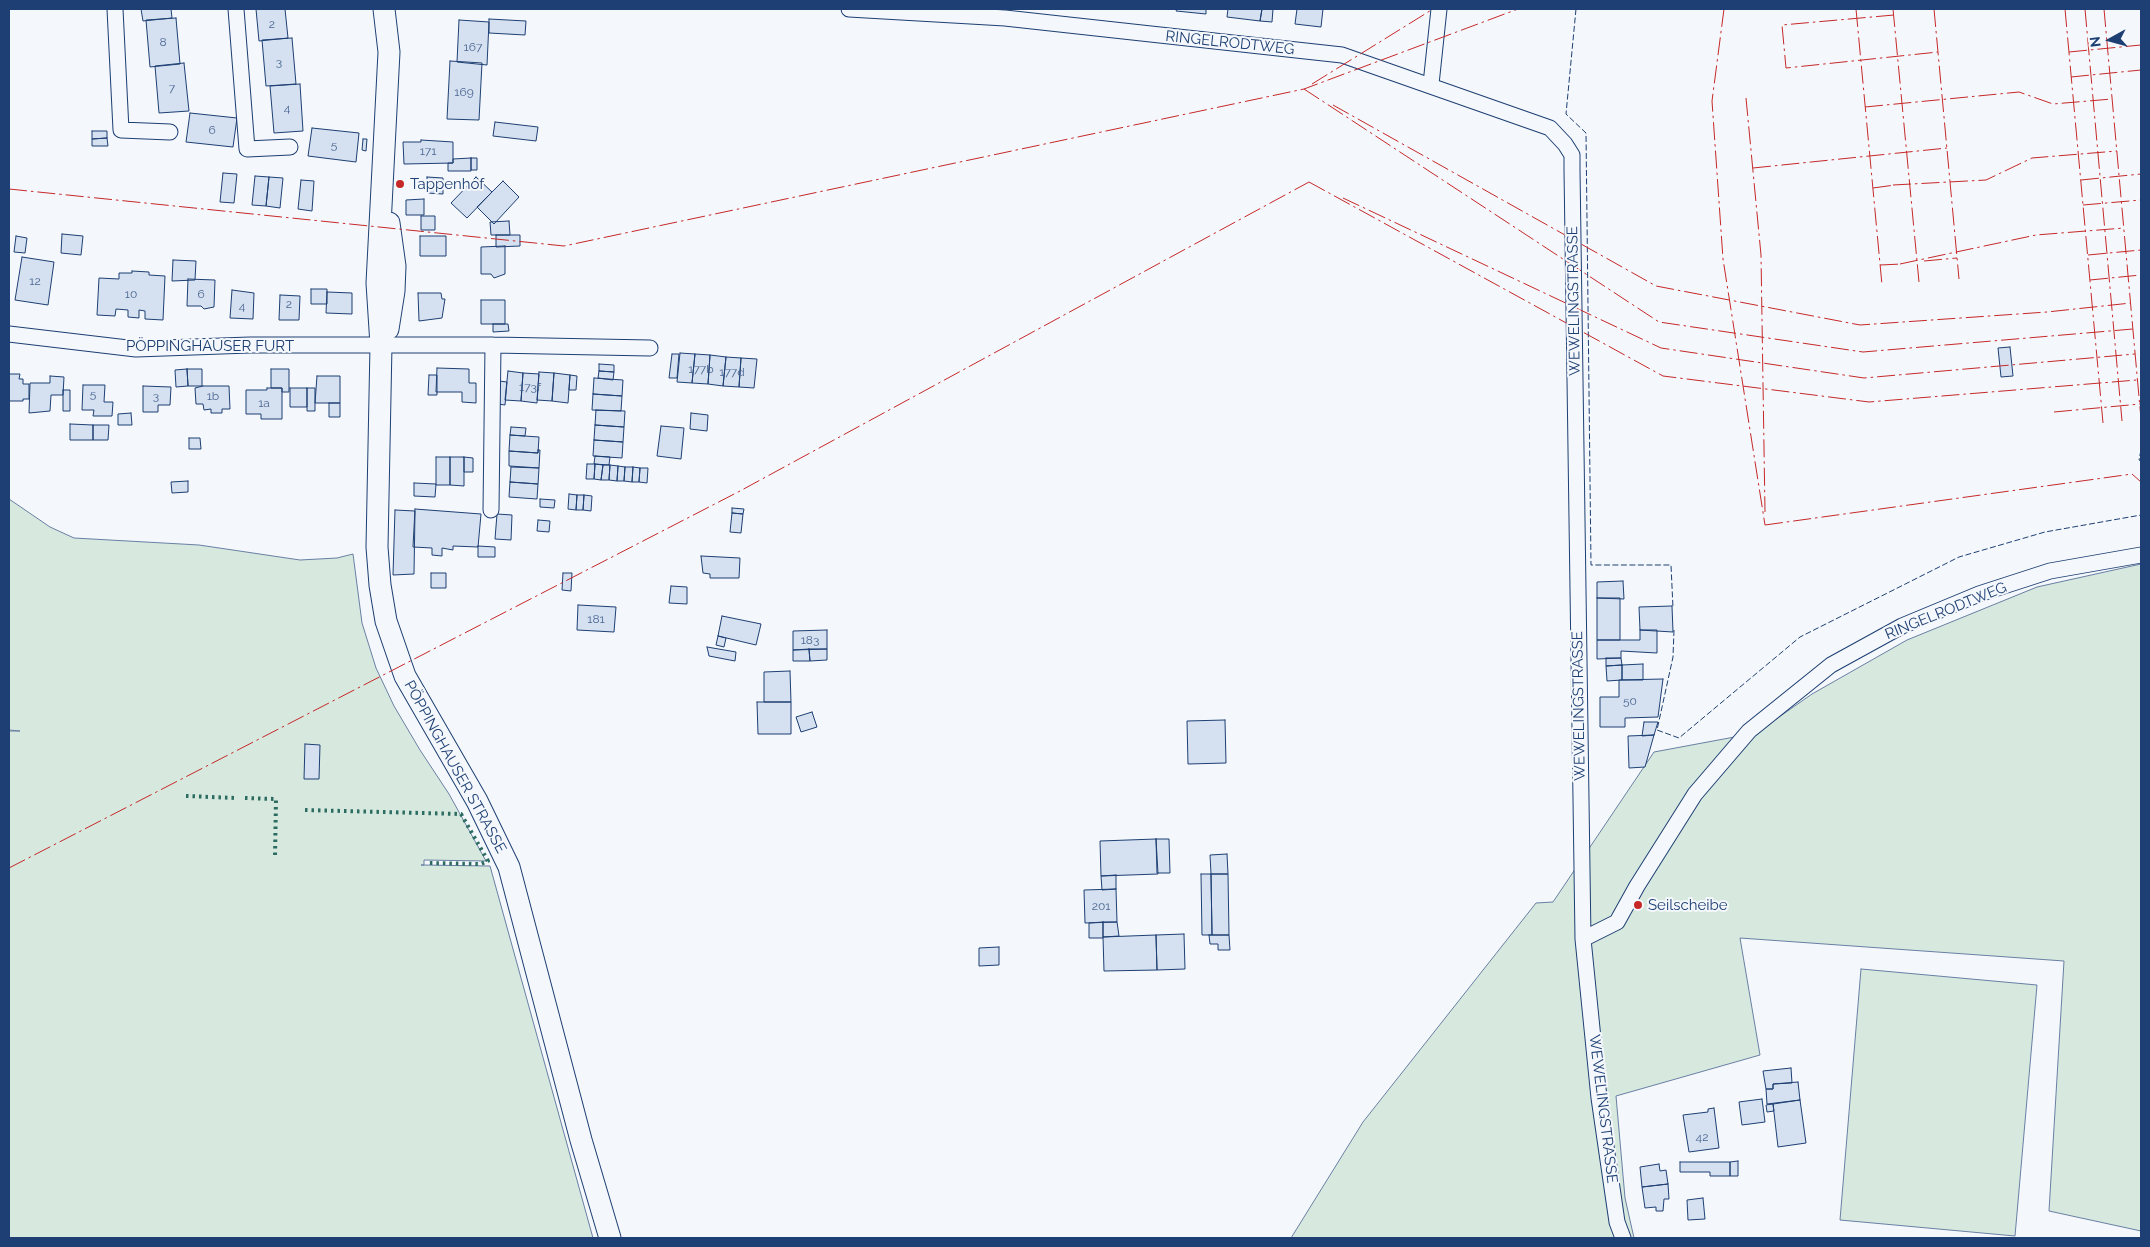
<!DOCTYPE html>
<html>
<head>
<meta charset="utf-8">
<style>
  body { margin:0 }
  #map { position:relative; width:2150px; height:1247px; overflow:hidden; background:#f4f7fb; font-family:Raleway,sans-serif }
  canvas { display:block }
  .frame { position:absolute; inset:0; border:10px solid #1d3f73; pointer-events:none }
  .north { position:absolute; left:2085px; top:15px; width:50px; height:50px; -webkit-text-stroke:4px #f4f7fb; paint-order:stroke; rotate:263deg; font-size:14px; font-weight:700; line-height:20px; text-align:center; color:#1d3f73 }
  .north::after { content:''; display:block; margin:auto; width:18px; height:22px; background:#1d3f73; clip-path:polygon(50% 0,100% 100%,50% 72%,0 100%) }
</style>
</head>
<body>
<div id="map">
<canvas width="2150" height="1247"></canvas>
<div class="frame"></div>
<div class="north">N</div>
</div>
<script>
const ctx = document.querySelector('canvas').getContext('2d');
ctx.lineJoin = 'round';
function fill(path, color) { ctx.fillStyle = color; ctx.fill(path, 'evenodd'); }
const shape = rows => new Path2D(rows.map(r => 'M' + r).join(''));
function strokePath(path, color, width, dash) { ctx.strokeStyle = color; ctx.lineWidth = width; ctx.lineCap = dash ? 'butt' : 'round'; ctx.setLineDash(dash || []); ctx.stroke(path); }
function drawText(font, color, halo, rows, align = 'center') {
  ctx.font = font + ' Raleway,sans-serif'; ctx.lineWidth = 4; ctx.setLineDash([]); ctx.textBaseline = 'middle'; ctx.strokeStyle = halo; ctx.fillStyle = color; for (const [text, x, y, turn = 0] of rows) {
    ctx.save(); ctx.translate(x, y); ctx.rotate((+turn || 0) * Math.PI / 180); ctx.textAlign = isNaN(turn) ? turn : align; if (halo) ctx.strokeText(text, 0, 0); ctx.fillText(text, 0, 0); ctx.restore();
  }
}
const green = shape([
  [9,499,50,527,74,538,199,545,300,560,337,558,353,554,362,623,376,668,394,706,420,750,449,794,486,861,424,860,424,865,421,865,490,866,593,1238,9,1238,9,731,20,731,9,730,9,499],
  [2141,564,2141,1231,2049,1211,2064,961,1740,938,1760,1055,1616,1096,1625,1198,1634,1238,1291,1238,1363,1122,1536,903,1553,902,1654,752,1756,733,1812,694,1907,640,2037,587,2141,564],
  [1861,969,2037,985,2015,1236,1840,1220,1861,969]
]);
const building = shape([
  [141,9,171,9,172,18,143,21,141,9],
  [256,9,285,9,288,38,259,41,256,9],
  [1177,9,1206,9,1206,14,1176,11,1177,9],
  [1228,9,1262,9,1260,21,1227,17,1228,9],
  [1262,9,1273,9,1272,22,1260,21,1262,9],
  [1297,9,1323,9,1321,27,1295,24,1297,9],
  [176,18,180,64,150,67,146,20,176,18],
  [489,19,526,21,525,35,489,33,489,19],
  [459,20,489,22,487,65,457,62,459,20],
  [292,38,296,84,266,86,262,40,292,38],
  [450,61,482,63,479,120,447,119,450,61],
  [184,63,189,111,159,113,155,66,184,63],
  [300,84,303,131,274,133,270,86,300,84],
  [190,113,237,118,233,147,186,142,190,113],
  [495,122,538,127,536,141,493,136,495,122],
  [312,128,359,133,356,162,308,156,312,128],
  [92,131,107,131,107,138,92,139,92,131],
  [107,138,108,146,92,146,92,139,107,138],
  [363,139,367,139,366,151,362,150,363,139],
  [421,140,453,142,453,163,404,164,403,142,421,142,421,140],
  [471,158,477,158,477,170,471,170,471,158],
  [471,158,471,171,448,171,448,163,453,163,453,159,471,158],
  [223,173,237,174,234,203,220,202,223,173],
  [255,176,269,177,266,206,252,205,255,176],
  [269,177,283,178,280,208,266,206,269,177],
  [427,177,443,178,443,194,427,193,427,177],
  [476,177,492,192,467,218,451,203,476,177],
  [301,180,314,181,312,211,298,209,301,180],
  [503,181,519,197,494,224,477,207,503,181],
  [424,199,424,215,406,215,406,200,424,199],
  [421,216,435,216,435,230,421,230,421,216],
  [509,221,510,235,491,235,490,222,509,221],
  [62,234,83,236,81,255,61,253,62,234],
  [496,235,520,235,520,246,496,247,496,235],
  [16,236,27,238,25,253,14,252,16,236],
  [420,236,446,236,446,256,420,256,420,236],
  [505,246,505,274,494,278,491,274,481,274,481,247,505,246],
  [22,257,54,262,48,305,15,300,22,257],
  [173,260,196,261,195,280,172,281,173,260],
  [132,271,149,272,149,275,165,276,163,320,145,319,145,311,139,310,139,318,128,317,128,310,116,309,115,316,97,315,99,278,119,279,119,273,132,273,132,271],
  [188,279,215,280,214,307,204,309,201,306,187,306,188,279],
  [311,289,327,289,327,304,311,304,311,289],
  [232,290,254,293,253,319,230,318,232,290],
  [327,292,352,293,352,314,326,313,327,292],
  [418,293,441,293,442,299,445,299,442,318,419,321,418,293],
  [280,295,300,296,299,320,279,320,280,295],
  [481,300,505,300,505,324,481,324,481,300],
  [493,324,508,324,509,331,493,332,493,324],
  [2010,347,2013,376,2001,377,1998,348,2010,347],
  [680,353,695,354,692,383,677,382,680,353],
  [672,354,679,354,677,378,669,378,672,354],
  [695,354,710,355,708,384,692,383,695,354],
  [710,355,726,357,723,386,708,384,710,355],
  [726,357,741,358,739,387,723,386,726,357],
  [741,358,757,359,754,388,739,387,741,358],
  [599,364,614,365,614,372,599,371,599,364],
  [437,368,469,369,469,383,476,383,476,403,462,402,462,392,436,392,437,368],
  [187,369,188,386,176,387,175,370,187,369],
  [187,369,202,369,202,386,188,386,187,369],
  [271,369,289,369,289,392,282,392,282,388,271,388,271,369],
  [508,371,523,373,521,401,505,400,508,371],
  [599,371,614,372,613,380,598,378,599,371],
  [539,372,554,373,552,401,537,400,539,372],
  [523,373,539,374,537,403,521,401,523,373],
  [554,373,570,375,568,403,552,401,554,373],
  [9,374,20,374,19,379,23,379,23,384,29,384,29,399,23,399,23,401,9,401,9,374],
  [429,375,437,375,437,395,428,395,429,375],
  [570,375,577,376,576,390,569,390,570,375],
  [50,376,64,377,63,395,51,395,50,411,29,413,30,383,50,383,50,376],
  [317,376,340,376,340,403,315,403,317,376],
  [594,378,623,380,622,396,593,394,594,378],
  [499,381,507,382,505,405,498,404,499,381],
  [83,385,105,385,104,402,113,402,112,416,93,416,94,410,82,410,83,385],
  [143,386,171,387,170,405,158,405,158,412,143,412,143,386],
  [203,386,229,386,230,409,222,409,222,413,211,413,211,409,204,410,203,404,196,404,195,388,203,386],
  [267,388,282,388,282,419,261,419,261,414,246,414,246,390,267,390,267,388],
  [290,388,307,388,307,407,290,407,290,388],
  [307,388,315,388,315,411,307,411,307,388],
  [63,390,70,390,70,411,63,411,63,390],
  [593,394,622,396,621,411,592,410,593,394],
  [329,403,340,403,340,417,329,417,329,403],
  [596,410,625,411,624,427,595,425,596,410],
  [131,413,132,425,118,425,118,414,131,413],
  [691,413,708,415,707,431,690,429,691,413],
  [70,424,93,425,93,440,70,440,70,424],
  [93,425,109,425,108,440,93,440,93,425],
  [595,425,624,427,623,442,594,440,595,425],
  [661,426,684,428,681,459,657,456,661,426],
  [511,427,526,428,525,436,510,435,511,427],
  [510,435,539,437,538,453,509,451,510,435],
  [189,438,200,438,201,449,189,449,189,438],
  [594,440,623,442,622,458,593,456,594,440],
  [538,450,540,450,539,468,509,466,509,451,538,453,538,450],
  [595,456,610,457,609,465,594,464,595,456],
  [436,457,450,457,450,485,436,485,436,457],
  [450,457,464,457,464,486,450,485,450,457],
  [464,457,473,458,473,472,464,472,464,457],
  [587,464,595,464,594,479,586,479,587,464],
  [595,464,603,465,601,480,594,479,595,464],
  [603,465,610,465,609,480,601,480,603,465],
  [610,465,618,466,617,481,609,480,610,465],
  [618,466,625,467,624,481,617,481,618,466],
  [511,467,539,468,538,484,510,482,511,467],
  [625,467,633,467,632,482,624,481,625,467],
  [633,467,640,468,639,482,632,482,633,467],
  [640,468,648,468,647,483,639,482,640,468],
  [188,481,188,492,172,493,171,482,188,481],
  [510,482,538,484,537,499,509,497,510,482],
  [414,483,436,484,435,497,414,496,414,483],
  [569,494,577,495,576,510,568,509,569,494],
  [577,495,584,495,583,510,576,510,577,495],
  [584,495,592,496,591,511,583,510,584,495],
  [540,499,555,500,554,508,540,507,540,499],
  [732,508,744,509,743,514,732,513,732,508],
  [415,509,481,514,478,547,453,546,453,550,442,548,442,556,432,555,432,548,413,547,415,509],
  [395,510,415,511,414,574,393,575,395,510],
  [732,513,743,514,741,533,730,532,732,513],
  [497,514,512,515,511,540,495,539,497,514],
  [538,520,550,521,549,532,537,531,538,520],
  [478,546,495,547,495,557,478,557,478,546],
  [701,556,740,558,739,578,710,578,710,574,703,573,701,556],
  [431,573,446,573,446,588,431,588,431,573],
  [563,573,572,573,571,591,562,590,563,573],
  [1623,581,1624,599,1597,598,1597,582,1623,581],
  [671,586,687,587,687,604,669,603,671,586],
  [1597,598,1620,598,1620,640,1597,640,1597,598],
  [578,605,616,607,614,632,577,630,578,605],
  [1672,606,1673,632,1640,630,1639,607,1672,606],
  [722,616,761,624,756,645,718,636,722,616],
  [827,630,827,649,793,650,793,631,827,630],
  [1640,630,1657,630,1657,653,1621,651,1621,658,1597,659,1597,640,1640,640,1640,630],
  [718,636,726,638,724,647,716,645,718,636],
  [707,647,736,652,735,661,709,656,707,647],
  [809,649,827,649,827,660,810,661,809,649],
  [809,649,810,661,793,661,793,650,809,649],
  [1606,658,1621,658,1622,665,1606,666,1606,658],
  [1643,664,1643,680,1622,680,1622,665,1643,664],
  [1622,665,1622,680,1607,681,1606,666,1622,665],
  [790,671,791,702,764,702,764,672,790,671],
  [1663,679,1658,717,1625,718,1625,727,1600,727,1600,697,1619,697,1619,680,1663,679],
  [757,702,791,702,791,734,758,734,757,702],
  [812,712,817,727,801,732,796,717,812,712],
  [1225,720,1226,763,1188,764,1187,721,1225,720],
  [1644,722,1658,722,1654,735,1642,736,1644,722],
  [1654,735,1645,767,1629,768,1628,736,1654,735],
  [305,744,320,745,319,779,304,779,305,744],
  [1156,839,1158,874,1101,876,1100,841,1156,839],
  [1156,839,1169,839,1170,873,1157,873,1156,839],
  [1227,854,1228,874,1211,874,1210,855,1227,854],
  [1201,874,1211,874,1212,935,1202,935,1201,874],
  [1211,874,1228,874,1229,935,1212,935,1211,874],
  [1116,875,1116,889,1102,890,1101,876,1116,875],
  [1116,889,1117,922,1085,923,1084,890,1116,889],
  [1103,922,1117,922,1119,936,1103,937,1103,922],
  [1103,922,1103,938,1089,938,1089,923,1103,922],
  [1184,934,1185,969,1157,970,1156,935,1184,934],
  [1156,935,1157,970,1104,971,1103,937,1156,935],
  [1209,935,1229,935,1230,950,1218,950,1218,944,1210,944,1209,935],
  [999,947,999,965,979,966,979,948,999,947],
  [1791,1068,1792,1083,1773,1084,1773,1089,1766,1089,1763,1071,1791,1068],
  [1798,1082,1800,1100,1767,1104,1766,1089,1773,1089,1773,1084,1798,1082],
  [1762,1099,1765,1122,1742,1125,1739,1102,1762,1099],
  [1800,1100,1806,1143,1778,1147,1773,1104,1800,1100],
  [1773,1104,1774,1111,1767,1112,1766,1105,1773,1104],
  [1714,1108,1719,1148,1689,1152,1683,1115,1708,1112,1708,1109,1714,1108],
  [1738,1161,1738,1176,1730,1176,1730,1162,1738,1161],
  [1680,1162,1730,1162,1730,1176,1710,1176,1710,1172,1680,1172,1680,1162],
  [1659,1164,1660,1171,1666,1170,1668,1184,1642,1187,1640,1167,1659,1164],
  [1668,1184,1669,1199,1664,1199,1663,1211,1656,1211,1656,1207,1645,1208,1642,1187,1668,1184],
  [1703,1198,1705,1219,1688,1220,1687,1200,1703,1198]
]);
const minor = shape([
  [115,9,121,130,170,132],
  [236,9,247,149,290,147],
  [849,9,1005,18,1342,55,1550,128,1565,144,1572,155,1572,170,1583,939,1599,1098,1617,1222,1623,1238],
  [1431,84,1439,9],
  [9,334,136,349,250,345,493,345,650,348],
  [491,510,493,345],
  [1583,939,1617,922,1637,886,1695,794,1749,731,1831,665,1902,626,1979,594,2050,571,2141,555]
]);
const secondary = shape([
  [384,9,389,52,377,283,381,345,377,547,380,585,386,621,405,676,477,801,509,867,581,1140,610,1238],
  [388,329,394,291,395,266,389,223]
]);
const hedge = shape([
  [186,796,236,798],
  [245,798,276,799,275,857],
  [305,810,461,814,488,861,481,864,426,863]
]);
const fence = shape([
  [1576,9,1566,114,1586,133,1591,565,1671,565,1673,608],
  [2141,450,2139,460,2141,461],
  [1674,630,1673,657,1657,730,1679,738,1800,637,1959,557,2045,532,2141,515]
]);
const power = shape([
  [1724,9,1712,101,1723,259,1765,525],
  [1856,9,1882,285],
  [1893,9,1919,282],
  [1934,9,1959,279],
  [2065,9,2103,423],
  [2085,9,2122,421],
  [2104,9,2141,419],
  [1894,15,1782,25,1786,68,1938,52],
  [2069,52,2141,45],
  [2071,77,2141,70],
  [1312,84,1433,9],
  [1304,89,1659,322,1863,352,2133,329],
  [1746,98,1761,255,1765,512],
  [1333,105,1656,286,1860,325,2047,312,2131,303],
  [1865,107,2019,92,2053,104,2112,99],
  [1753,168,1947,148],
  [2081,180,2141,174],
  [1309,182,1663,376,1869,402,2137,380],
  [1893,185,1986,180,2032,158,2117,151],
  [1873,188,1895,185],
  [9,189,564,246,1304,89,1518,9],
  [1343,198,1661,348,1864,378,2135,354],
  [2083,205,2141,200],
  [2088,255,2141,250],
  [1924,261,1957,258],
  [1900,264,2036,235,2124,228],
  [1880,265,1902,264],
  [2090,280,2141,275],
  [2054,412,2140,404],
  [1765,525,2132,474,2141,482],
  [9,868,740,491,1309,182]
]);
const markers = [
  [400,184,5,"#c62828"],
  [1638,905,5,"#c62828"]
];
const numberNames = [
  ["2",272,24],
  ["8",163,42],
  ["167",473,47],
  ["3",279,62],
  ["7",172,88],
  ["169",464,92],
  ["4",287,108],
  ["6",212,130],
  ["5",334,145],
  ["171",428,151],
  ["12",35,281],
  ["10",131,294],
  ["6",201,294],
  ["2",289,304],
  ["4",242,306],
  ["177b",701,369],
  ["177d",732,372],
  ["173f",530,387],
  ["5",93,394],
  ["3",156,396],
  ["1b",213,396],
  ["1a",264,403],
  ["181",596,619],
  ["183",810,640],
  ["50",1630,701],
  ["201",1101,906],
  ["42",1702,1137]
];
const streetNames = [
  ["RINGELRODTWEG",1230,43,6],
  ["WEWELINGSTRASSE",1574,301,-91],
  ["PÖPPINGHAUSER FURT",210,346],
  ["RINGELRODTWEG",1946,611,-22],
  ["WEWELINGSTRASSE",1579,706,-91],
  ["PÖPPINGHAUSER STRASSE",455,767,61],
  ["WEWELINGSTRASSE",1603,1109,83]
];
const poiNames = [
  ["Tappenhof",410,184],
  ["Seilscheibe",1648,905]
];
fill(green, '#d7e8df');
strokePath(green, '#687fa3', 1);
fill(building, '#d5e0f0');
strokePath(building, '#1d3f73', 1);
strokePath(minor, '#1d3f73', 17);
strokePath(secondary, '#1d3f73', 23);
strokePath(minor, '#f4f7fb', 15);
strokePath(secondary, '#f4f7fb', 21);
strokePath(hedge, '#2c6c60', 4, [2.5, 4]);
strokePath(fence, '#1d3f73', 1, [6, 2.5]);
strokePath(power, '#c62828', 1, [18, 4, 2.5, 4]);
for (const [x, y, r, color] of markers) { const dot = new Path2D(); dot.arc(x, y, r, 0, 2 * Math.PI); ctx.fillStyle = color; ctx.fill(dot); strokePath(dot, '#f4f7fb', 2); }
drawText('12px', '#4b6792', null, numberNames);
drawText('15px', '#1d3f73', '#f4f7fb', streetNames);
drawText('15px', '#1d3f73', '#f4f7fb', poiNames, 'left');
</script>
</body>
</html>
